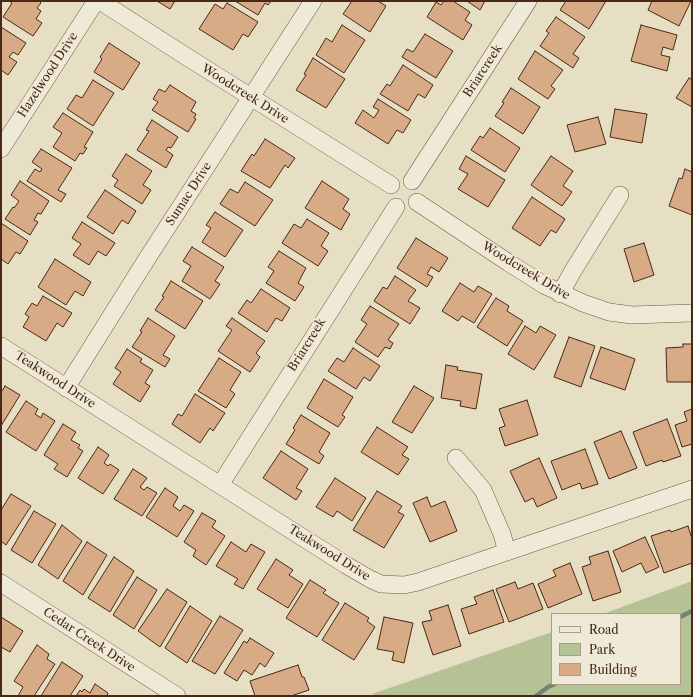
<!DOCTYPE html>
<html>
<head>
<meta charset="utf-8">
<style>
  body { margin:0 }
  #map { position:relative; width:693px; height:697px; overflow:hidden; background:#e7dfc3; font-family:"Libre Caslon Text",serif }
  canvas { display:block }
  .frame { position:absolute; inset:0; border:2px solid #492817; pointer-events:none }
  .legend { position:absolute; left:551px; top:613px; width:130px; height:72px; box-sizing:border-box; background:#efead8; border:1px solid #ad9c8b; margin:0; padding:5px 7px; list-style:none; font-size:12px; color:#492817 }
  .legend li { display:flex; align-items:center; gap:8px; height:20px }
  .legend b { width:20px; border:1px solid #ad9c8b }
</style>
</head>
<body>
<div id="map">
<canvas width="693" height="697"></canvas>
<div class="frame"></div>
<ul class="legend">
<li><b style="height:5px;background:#efead8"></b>Road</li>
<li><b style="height:11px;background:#b4c295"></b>Park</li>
<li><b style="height:11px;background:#d7ab86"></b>Building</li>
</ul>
</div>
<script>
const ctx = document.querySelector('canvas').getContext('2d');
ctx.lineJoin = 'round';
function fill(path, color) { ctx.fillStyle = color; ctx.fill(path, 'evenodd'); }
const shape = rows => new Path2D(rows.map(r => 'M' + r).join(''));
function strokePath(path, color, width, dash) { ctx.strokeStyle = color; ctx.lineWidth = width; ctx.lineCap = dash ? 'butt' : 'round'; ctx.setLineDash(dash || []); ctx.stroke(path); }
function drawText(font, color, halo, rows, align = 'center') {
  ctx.font = font + ' "Libre Caslon Text",serif'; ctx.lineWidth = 3.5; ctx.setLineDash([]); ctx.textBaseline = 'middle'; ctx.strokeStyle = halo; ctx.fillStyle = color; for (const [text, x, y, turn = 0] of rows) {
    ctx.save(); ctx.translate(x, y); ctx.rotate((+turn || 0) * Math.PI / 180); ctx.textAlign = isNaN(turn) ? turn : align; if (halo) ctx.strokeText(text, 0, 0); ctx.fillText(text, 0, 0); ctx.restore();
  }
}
const green = shape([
  [692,581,692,696,375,696,372,694,552,632,552,684,680,684,680,614,603,614]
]);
const stream = shape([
  [680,617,692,611],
  [536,696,548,687,555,684]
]);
const building = shape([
  [9,1,39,1,41,3,37,8,41,11,36,19,42,23,33,36,3,17,12,3,9,1],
  [157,1,175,1,170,9,157,1],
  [235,1,271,1,268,5,265,3,258,15,235,1],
  [352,1,378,1,386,6,370,32,343,14,352,1],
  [444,1,453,1,470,12,465,20,472,25,463,40,427,17,436,2,441,5,444,1],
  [467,1,485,1,480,10,467,1],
  [566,1,606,1,589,29,560,10,566,1],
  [652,1,691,1,679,26,648,10,652,1],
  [227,3,258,22,248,37,243,34,233,50,199,29,215,4,223,9,227,3],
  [556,17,585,37,573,54,579,58,573,68,540,46,549,33,546,31,556,17],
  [342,25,365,40,344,73,316,55,326,38,332,42,342,25],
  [641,25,677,35,673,50,663,47,661,55,670,57,667,71,631,61,641,25],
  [1,27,26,43,18,55,13,52,9,57,17,62,8,75,1,70,1,27],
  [425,34,453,51,436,78,402,57,407,49,413,52,425,34],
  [109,43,140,63,123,90,94,72,102,59,100,57,109,43],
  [535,51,563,70,551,86,555,89,548,99,518,79,535,51],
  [313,58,345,79,326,108,296,90,306,75,304,74,313,58],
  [403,65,433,85,425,98,418,94,408,111,380,94,387,84,390,86,403,65],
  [689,78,692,80,692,107,676,98,689,78],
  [93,80,114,93,93,126,67,109,76,95,82,98,93,80],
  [170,85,196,102,191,111,196,114,194,118,196,119,188,132,152,110,158,102,153,99,159,89,165,92,170,85],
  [511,88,540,107,523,134,495,116,504,103,502,102,511,88],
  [378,99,411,120,403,133,397,130,388,144,355,123,363,110,374,118,379,110,373,107,378,99],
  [615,109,647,114,642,143,610,137,615,109],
  [63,113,93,132,84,147,87,148,83,154,80,153,75,161,53,147,62,133,53,127,63,113],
  [598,117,606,144,575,152,567,125,598,117],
  [152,120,178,137,171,148,168,147,166,150,173,155,166,168,137,150,149,131,146,130,152,120],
  [490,128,520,148,505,172,471,150,480,136,483,138,490,128],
  [265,139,295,158,288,168,285,165,270,188,241,171,252,154,254,156,265,139],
  [41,149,72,168,58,190,66,194,61,202,27,181,35,169,40,172,42,169,32,162,41,149],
  [126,154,152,171,143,185,151,190,142,204,114,186,118,180,112,176,126,154],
  [466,156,505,180,488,207,458,189,468,174,459,169,466,156],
  [551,156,573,171,563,186,572,192,562,206,531,185,551,156],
  [685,169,692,172,692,215,669,206,679,178,682,179,685,169],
  [20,181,49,201,41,214,38,213,34,220,38,222,30,235,5,219,13,207,14,208,19,201,11,195,20,181],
  [322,181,349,199,343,209,350,214,341,230,305,208,322,181],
  [245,182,273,200,255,226,220,204,230,189,238,193,245,182],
  [105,190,136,211,128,224,122,220,113,234,87,217,105,190],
  [532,197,565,219,556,233,551,230,540,246,512,228,532,197],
  [215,212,243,230,225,257,202,242,211,228,206,225,215,212],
  [307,219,329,233,321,246,328,251,318,266,282,243,294,224,301,228,307,219],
  [82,222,115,243,106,256,98,251,89,265,73,255,81,244,72,238,82,222],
  [1,223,28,241,20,254,16,252,8,264,1,259,1,223],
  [416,238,448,258,439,272,431,267,427,274,433,277,427,287,397,268,416,238],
  [644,243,654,275,634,282,624,249,644,243],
  [192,247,224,267,215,281,220,284,210,299,182,281,191,266,183,261,192,247],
  [279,251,306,268,298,283,304,287,295,301,266,283,274,271,268,267,279,251],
  [55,259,91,282,83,296,75,291,66,305,38,287,55,259],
  [395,276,416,290,408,301,420,308,410,324,374,301,383,287,387,289,395,276],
  [171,281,203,301,185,329,155,310,164,297,162,296,171,281],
  [460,283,474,292,478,286,492,294,474,323,462,316,458,321,442,311,460,283],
  [261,289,290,308,282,321,276,318,267,332,238,313,247,300,251,303,261,289],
  [43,296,72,313,63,327,57,323,46,341,23,327,29,317,25,314,32,303,37,306,43,296],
  [496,298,509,306,507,311,523,321,507,346,477,327,496,298],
  [370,306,399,324,388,340,393,343,390,349,385,347,378,357,355,342,367,324,361,320,370,306],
  [148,318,175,336,163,355,170,359,165,367,132,347,142,332,140,331,148,318],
  [232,318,265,341,256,353,260,357,250,372,218,351,232,330,226,326,232,318],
  [525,326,536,333,540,326,556,335,534,370,508,354,525,326],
  [569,337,595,346,581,387,554,377,569,337],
  [683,344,692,344,692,382,667,382,666,348,683,347,683,344],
  [601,347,635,359,625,390,590,378,601,347],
  [353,348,380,366,370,381,364,377,356,389,328,371,337,358,344,362,353,348],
  [127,349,142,359,140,362,153,370,145,383,150,386,140,402,113,384,121,372,115,368,127,349],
  [219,358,241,372,230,390,235,394,226,408,198,391,219,358],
  [446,365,458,367,457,370,482,374,476,409,460,406,461,401,441,398,446,365],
  [324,379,353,397,342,415,345,417,338,427,307,408,324,379],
  [5,386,20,395,1,426,1,391,2,391,5,386],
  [414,386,434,398,412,433,392,422,414,386],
  [195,394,225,413,213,431,210,428,200,443,172,424,178,414,182,416,195,394],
  [527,400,538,435,505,446,499,428,505,426,499,409,527,400],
  [26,401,38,409,35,414,41,418,43,413,55,421,36,451,6,432,26,401],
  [692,409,692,444,682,447,675,425,687,421,684,412,692,409],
  [301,415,330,433,319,452,324,456,319,464,286,444,295,430,293,428,301,415],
  [667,419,681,456,663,462,662,460,646,466,633,432,667,419],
  [63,424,76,432,71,440,80,445,78,448,83,451,67,477,54,469,58,464,44,455,63,424],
  [377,427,408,447,402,455,409,459,398,475,361,452,377,427],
  [621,431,637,468,609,479,594,442,621,431],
  [98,447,109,455,104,463,108,466,110,464,119,470,103,494,78,478,98,447],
  [585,449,598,484,582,489,580,483,562,490,551,461,585,449],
  [281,451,308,469,296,488,302,491,296,500,263,478,281,451],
  [539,458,557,498,537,507,533,498,525,502,510,471,539,458],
  [133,469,147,478,140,487,144,490,147,487,157,493,142,516,114,499,133,469],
  [335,478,366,498,352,521,337,511,333,517,316,507,335,478],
  [165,488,178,497,173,506,180,511,184,505,194,511,177,537,146,517,165,488],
  [377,491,402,506,398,512,404,515,384,548,353,530,377,491],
  [11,494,31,506,6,545,1,541,1,510,11,494],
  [427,497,431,507,445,501,457,531,430,542,413,503,427,497],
  [34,511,56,524,32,563,11,550,34,511],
  [202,513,216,521,212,527,225,536,206,565,193,556,196,550,184,542,202,513],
  [62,525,82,541,58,579,38,565,62,525],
  [688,526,692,539,692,563,664,573,651,536,670,530,671,532,688,526],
  [645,537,659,567,646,573,641,563,622,572,613,551,645,537],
  [87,542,107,555,83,595,63,581,87,542],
  [231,542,246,552,251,544,265,552,243,589,234,584,238,579,216,566,231,542],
  [608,551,621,592,593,601,582,567,591,564,589,557,608,551],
  [114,557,134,571,110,612,88,598,114,557],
  [276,559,293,570,289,575,303,584,288,608,257,589,276,559],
  [570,563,582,594,548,608,538,584,556,576,553,570,570,563],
  [137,577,157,590,134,629,113,615,137,577],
  [310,580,326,590,323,593,339,603,317,637,286,618,310,580],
  [515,582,518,589,533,583,543,609,509,622,496,589,515,582],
  [167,589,187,602,160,647,138,631,167,589],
  [493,590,504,622,469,634,461,609,477,604,474,597,493,590],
  [345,603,369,618,367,621,375,627,354,660,322,640,345,603],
  [448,605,461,646,433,655,422,622,432,620,429,611,448,605],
  [190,606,212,621,187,663,165,648,190,606],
  [220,616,243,630,215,674,192,661,220,616],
  [1,617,23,631,10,652,1,647,1,617],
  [384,617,413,623,404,663,392,660,394,652,377,649,384,617],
  [250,638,274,653,265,667,260,663,252,675,244,670,237,681,224,673,244,641,247,643,250,638],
  [37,645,49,654,47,659,55,664,34,696,18,696,23,687,14,681,37,645],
  [62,662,83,676,70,696,41,696,62,662],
  [298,665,302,677,304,677,309,690,291,696,255,696,250,681,298,665],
  [95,684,108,693,107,696,76,696,80,690,82,692,84,689,90,693,95,684]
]);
const minor = shape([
  [100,1,187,57,391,185],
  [1,149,96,1],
  [412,181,528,1],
  [417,202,509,263,544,285,583,303,609,312,632,315,692,313],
  [560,294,574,269,620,195],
  [1,346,346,565,370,579,381,584,404,585,418,582,692,489],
  [66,388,143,265,313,1],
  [456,458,483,490,502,534,507,552],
  [220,485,396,207],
  [1,583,177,696]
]);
const streetNames = [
  ["Briarcreek",483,71,-57],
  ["Hazelwood Drive",48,75,-57],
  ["Woodcreek Drive",245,94,32],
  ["Sumac Drive",189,194,-57],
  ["Woodcreek Drive",526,271,31],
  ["Briarcreek",307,345,-58],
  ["Teakwood Drive",55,380,33],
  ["Teakwood Drive",329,553,32],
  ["Cedar Creek Drive",89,640,33]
];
fill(green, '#b4c295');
strokePath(stream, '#788174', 4.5);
fill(building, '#d7ab86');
strokePath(building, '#492817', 1);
strokePath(minor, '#705642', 18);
strokePath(minor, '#efead8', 17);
drawText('12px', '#492817', '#efead8', streetNames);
</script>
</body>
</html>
